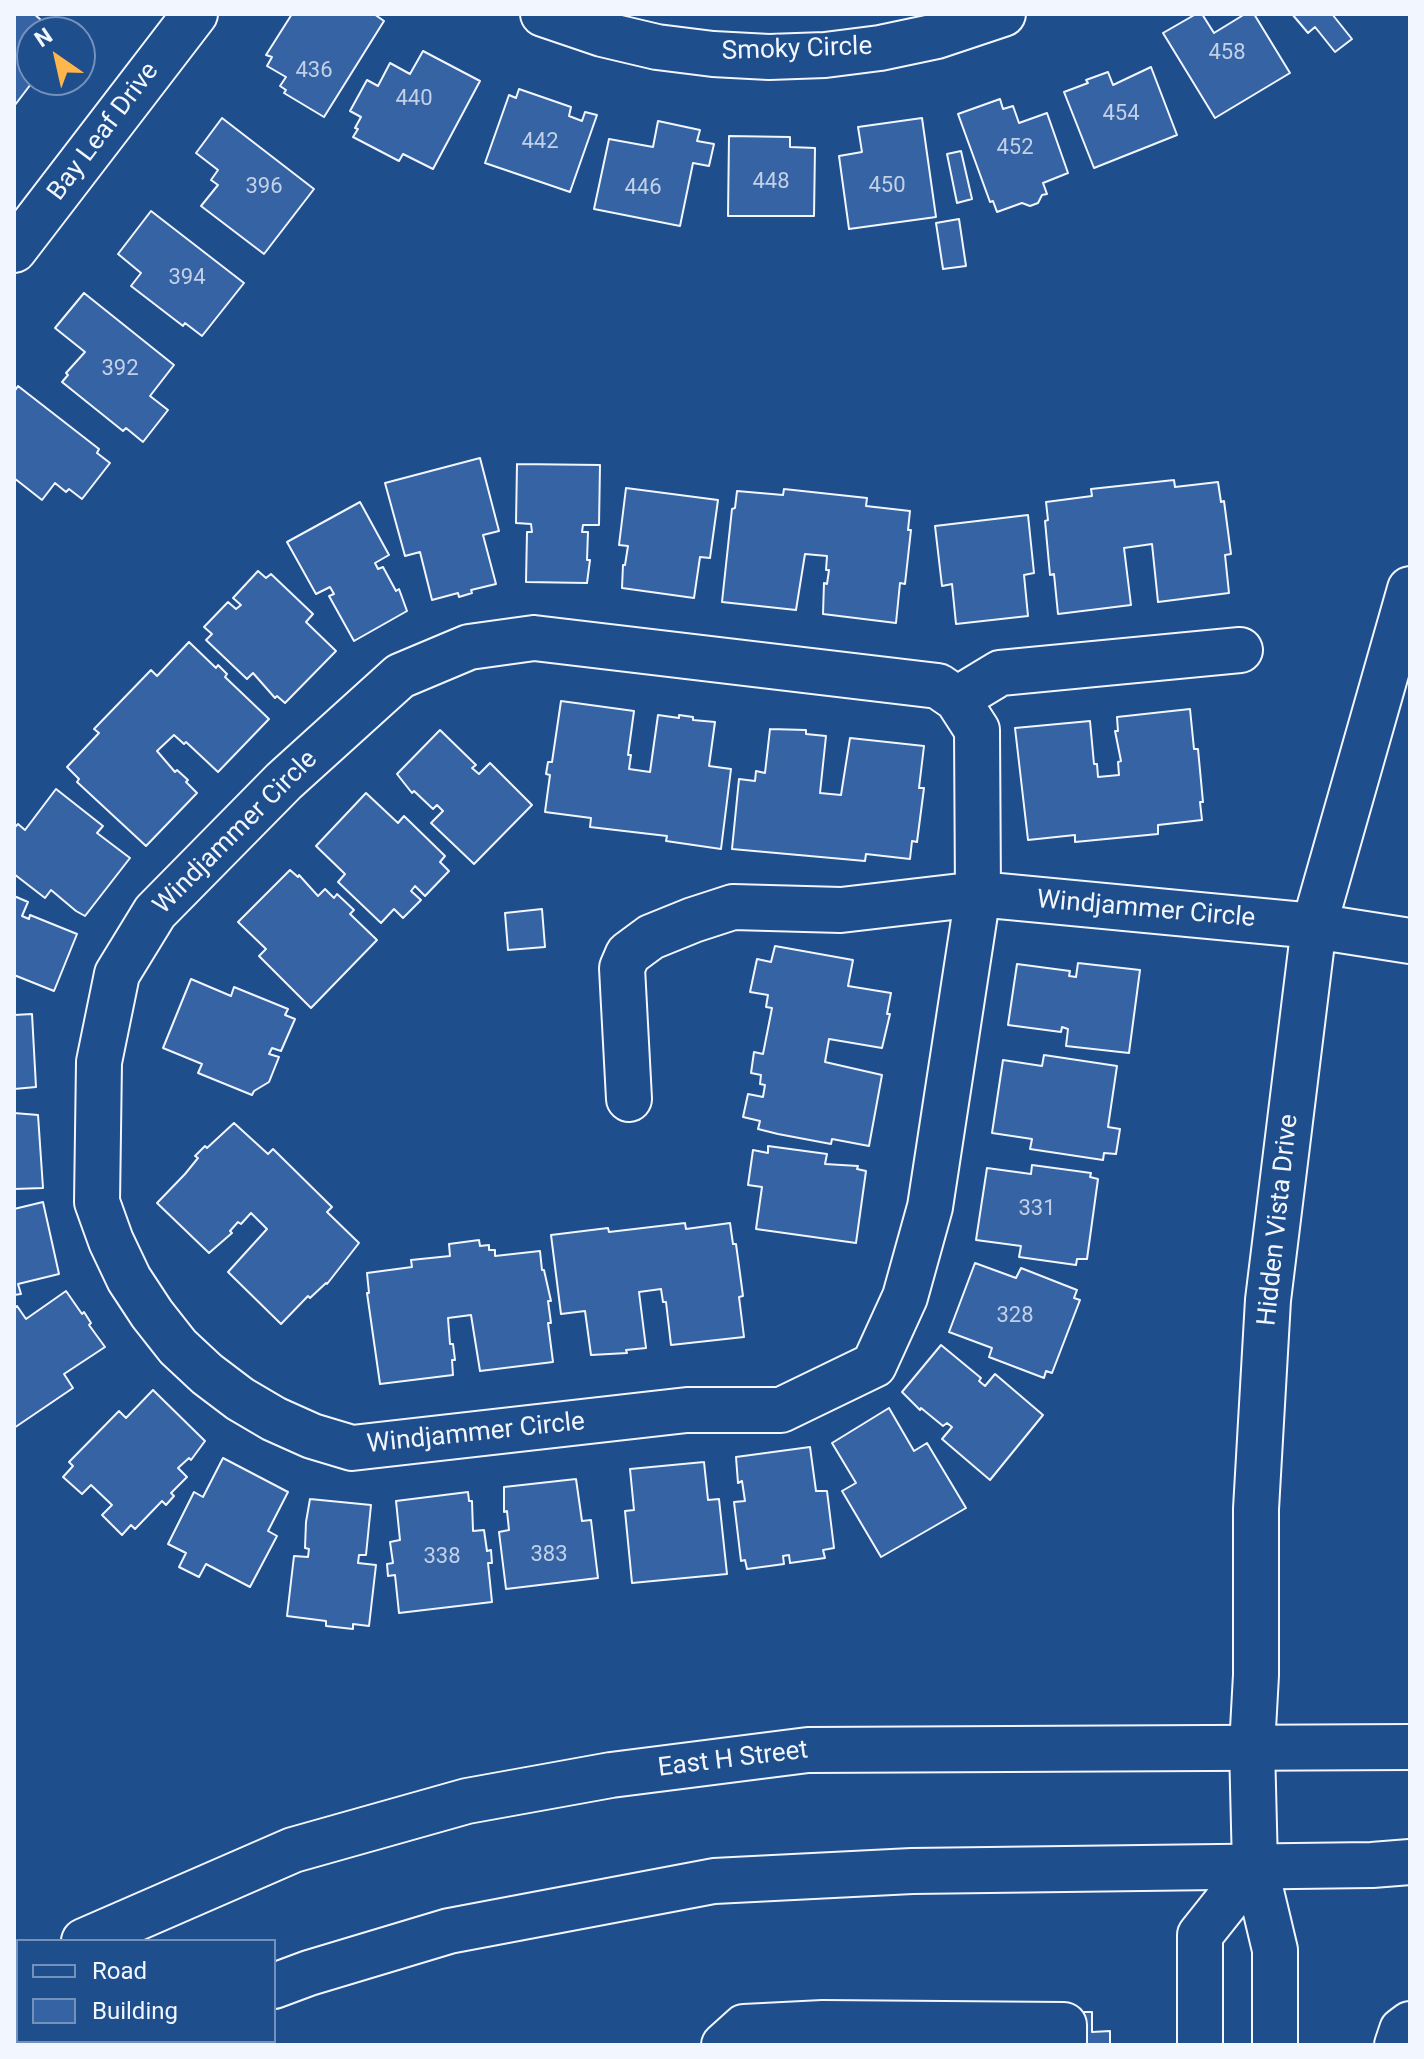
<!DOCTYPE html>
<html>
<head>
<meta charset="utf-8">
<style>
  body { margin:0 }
  #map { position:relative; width:1424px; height:2059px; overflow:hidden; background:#1f4e8c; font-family:Roboto,sans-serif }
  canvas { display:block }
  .frame { position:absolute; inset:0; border:16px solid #f2f6ff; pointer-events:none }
  .legend { position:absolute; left:16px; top:1939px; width:260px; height:104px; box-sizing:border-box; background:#1f4e8c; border:2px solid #7391ba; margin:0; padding:10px 14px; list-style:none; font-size:24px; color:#f2f6ff }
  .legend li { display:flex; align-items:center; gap:16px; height:40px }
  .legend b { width:40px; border:2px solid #7391ba }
  .north { position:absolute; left:16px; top:16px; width:80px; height:80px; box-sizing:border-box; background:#1f4e8c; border:2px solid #7391ba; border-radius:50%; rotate:326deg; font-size:22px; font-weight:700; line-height:32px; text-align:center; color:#f2f6ff }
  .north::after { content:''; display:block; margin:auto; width:28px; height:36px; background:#ffb74d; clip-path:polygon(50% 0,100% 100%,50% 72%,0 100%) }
</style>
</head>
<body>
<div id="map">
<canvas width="1424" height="2059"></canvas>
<div class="frame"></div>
<ul class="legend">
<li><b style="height:10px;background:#1f4e8c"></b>Road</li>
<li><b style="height:22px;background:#3563a3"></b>Building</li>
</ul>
<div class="north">N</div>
</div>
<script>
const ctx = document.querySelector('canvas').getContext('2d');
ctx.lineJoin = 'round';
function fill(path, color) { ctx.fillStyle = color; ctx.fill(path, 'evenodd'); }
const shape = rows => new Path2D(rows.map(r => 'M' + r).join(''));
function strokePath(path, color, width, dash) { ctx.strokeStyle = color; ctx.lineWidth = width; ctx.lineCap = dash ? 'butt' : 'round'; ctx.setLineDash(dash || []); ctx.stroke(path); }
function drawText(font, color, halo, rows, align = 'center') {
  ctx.font = font + ' Roboto,sans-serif'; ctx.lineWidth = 6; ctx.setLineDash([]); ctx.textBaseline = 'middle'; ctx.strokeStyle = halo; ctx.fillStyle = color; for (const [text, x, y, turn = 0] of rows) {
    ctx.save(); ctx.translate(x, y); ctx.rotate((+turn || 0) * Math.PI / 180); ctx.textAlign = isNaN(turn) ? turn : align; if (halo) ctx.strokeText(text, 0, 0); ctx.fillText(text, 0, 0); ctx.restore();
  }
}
const building = shape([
  [14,14,34,14,41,20,18,50,32,61,32,80,34,80,15,105,14,14],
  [292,14,374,14,384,21,324,117,284,93,286,90,280,86,286,77,267,66,272,57,266,55,292,14],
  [1196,14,1202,14,1214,33,1245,14,1254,14,1290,73,1215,118,1163,33,1196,14],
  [1292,14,1332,14,1352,39,1335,52,1315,27,1308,33,1292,14],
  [423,51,480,81,433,169,403,154,399,161,353,137,358,129,355,128,361,117,350,111,367,80,378,86,390,63,410,74,423,51],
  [1151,67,1177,135,1094,168,1064,92,1088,83,1086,80,1108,72,1113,85,1151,67],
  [519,89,571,107,569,116,582,121,585,112,597,115,570,192,485,163,509,95,516,98,519,89],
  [1000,99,1003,109,1013,106,1019,123,1047,113,1068,173,1043,183,1047,194,1042,195,1038,203,1030,206,1022,203,997,212,993,201,990,202,958,114,1000,99],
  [222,118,314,189,264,254,201,206,218,185,211,180,218,170,196,153,222,118],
  [922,118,936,217,849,229,839,156,862,152,858,127,922,118],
  [658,121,700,130,697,141,714,144,709,166,693,163,680,226,594,209,609,139,653,147,658,121],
  [729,136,790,137,790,147,815,148,814,216,728,216,729,136],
  [961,151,972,199,957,203,947,154,961,151],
  [151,211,244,283,202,336,185,323,183,326,131,286,141,273,118,254,151,211],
  [959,219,966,266,943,269,936,223,959,219],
  [84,293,174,365,150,396,168,410,143,442,126,428,123,431,62,382,68,375,66,373,85,352,55,328,84,293],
  [18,386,99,449,97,453,110,463,82,499,69,489,66,492,55,483,42,500,14,478,14,392,18,386],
  [480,458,499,531,483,535,496,584,471,590,472,593,459,597,458,593,432,600,420,552,405,556,385,483,480,458],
  [517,464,600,465,599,525,583,525,582,532,588,532,587,560,590,560,587,583,526,582,527,532,532,532,531,524,516,523,517,464],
  [1174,480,1175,487,1218,482,1221,502,1224,501,1231,554,1225,555,1229,593,1158,602,1152,544,1124,548,1131,605,1058,614,1054,574,1050,575,1045,521,1048,520,1046,502,1092,496,1091,489,1174,480],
  [626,488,718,500,710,558,700,557,694,598,622,588,623,565,625,565,628,546,619,545,626,488],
  [784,489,867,498,866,506,910,511,908,530,911,530,905,584,900,583,896,623,823,614,824,583,827,584,829,570,826,570,827,556,805,554,796,610,722,602,732,509,735,508,737,491,783,495,784,489],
  [360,502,389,555,375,563,378,569,383,567,396,591,399,589,407,611,354,641,329,596,334,594,330,587,316,594,287,542,360,502],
  [1028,515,1034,573,1024,575,1028,616,956,624,952,584,942,586,935,526,1028,515],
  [258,571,266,578,271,574,313,614,306,622,336,651,285,703,277,696,275,698,253,673,247,679,206,640,212,634,204,627,228,602,236,609,241,605,233,598,258,571],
  [189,642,216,668,218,665,227,674,225,677,269,719,218,772,186,742,184,744,174,735,157,751,175,772,177,770,188,780,186,782,197,793,146,846,77,782,79,779,67,767,99,733,94,729,151,670,157,676,189,642],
  [561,701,634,711,628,755,631,755,629,769,650,772,658,715,679,718,679,715,693,717,693,720,715,722,709,766,731,769,721,849,666,841,667,836,590,827,591,818,545,812,550,775,546,774,548,762,552,762,561,701],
  [1190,709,1194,749,1198,749,1203,802,1200,802,1202,820,1158,825,1158,834,1075,842,1075,835,1028,840,1015,728,1090,721,1094,764,1097,764,1098,777,1119,775,1118,762,1121,761,1115,731,1118,731,1117,717,1190,709],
  [770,729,806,730,806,734,826,736,820,793,841,795,850,738,924,746,919,788,924,788,917,842,912,841,910,859,866,854,865,861,732,849,739,779,755,781,756,771,765,773,770,729],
  [440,730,476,765,472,768,479,774,490,763,532,805,474,864,431,823,443,811,437,805,433,809,414,791,412,793,397,774,440,730],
  [56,789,103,826,97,833,130,858,85,916,76,911,51,890,45,898,14,874,14,828,18,824,25,830,56,789],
  [366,793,398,823,404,816,445,856,440,862,449,871,425,896,415,886,411,891,421,900,403,918,394,909,381,923,338,882,345,874,316,846,366,793],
  [290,870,298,877,299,875,318,896,325,889,334,898,337,894,354,910,350,914,377,940,311,1008,259,956,266,949,238,922,290,870],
  [14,896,28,902,22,916,29,919,30,915,77,934,54,991,14,975,14,896],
  [542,909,545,947,508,950,505,913,542,909],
  [775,946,853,960,848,986,891,993,887,1014,890,1014,882,1048,829,1039,825,1062,882,1075,869,1146,832,1139,831,1144,778,1134,758,1129,760,1121,743,1117,748,1094,763,1097,765,1085,760,1084,761,1075,751,1073,754,1052,763,1054,772,1008,766,1007,768,995,750,992,757,959,771,962,775,946],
  [1078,963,1140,970,1129,1053,1066,1046,1068,1029,1062,1027,1061,1032,1008,1025,1017,964,1070,971,1069,976,1076,977,1078,963],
  [191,979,231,996,234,987,288,1009,285,1015,295,1019,281,1051,272,1048,269,1054,279,1057,269,1082,254,1091,252,1095,198,1073,202,1064,163,1048,191,979],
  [32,1014,36,1087,14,1089,14,1015,32,1014],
  [1044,1055,1117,1066,1108,1127,1120,1129,1116,1154,1104,1153,1103,1160,1030,1149,1032,1139,992,1133,1003,1060,1042,1066,1044,1055],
  [14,1113,38,1115,43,1188,14,1189,14,1113],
  [234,1123,268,1154,273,1149,332,1207,327,1212,359,1243,327,1284,326,1283,310,1298,308,1296,281,1324,228,1272,267,1229,251,1213,241,1224,238,1222,230,1231,232,1233,209,1253,157,1203,185,1174,198,1158,195,1156,205,1146,207,1148,234,1123],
  [768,1146,827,1154,825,1164,858,1166,857,1169,866,1171,856,1243,756,1229,762,1187,748,1185,753,1150,768,1153,768,1146],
  [1032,1165,1091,1173,1090,1177,1098,1179,1087,1259,1077,1259,1076,1265,1019,1257,1021,1246,976,1240,987,1168,1031,1174,1032,1165],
  [43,1202,59,1274,18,1284,21,1294,14,1295,14,1209,43,1202],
  [685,1223,686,1229,730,1223,733,1244,736,1244,743,1296,739,1297,744,1337,671,1345,666,1302,663,1302,661,1289,639,1292,646,1348,626,1350,627,1353,591,1355,585,1311,561,1314,551,1235,608,1228,609,1232,685,1223],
  [479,1240,480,1246,489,1245,489,1250,495,1250,495,1256,540,1251,542,1270,544,1270,551,1301,548,1301,551,1323,548,1323,553,1362,480,1371,471,1315,448,1318,450,1344,453,1344,455,1360,452,1360,453,1375,380,1384,367,1293,369,1293,367,1273,412,1267,411,1260,450,1256,449,1244,479,1240],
  [975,1263,1016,1278,1021,1268,1077,1290,1074,1298,1080,1300,1052,1373,1046,1371,1044,1378,989,1357,992,1348,949,1332,975,1263],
  [66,1291,82,1314,84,1312,91,1323,89,1325,105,1347,64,1374,73,1388,14,1428,14,1309,17,1306,26,1319,66,1291],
  [941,1345,981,1378,979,1381,985,1386,995,1374,1043,1415,990,1480,942,1439,952,1427,947,1423,943,1426,921,1408,920,1410,902,1392,941,1345],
  [153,1390,205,1441,191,1460,189,1458,178,1468,187,1477,171,1493,174,1496,166,1505,162,1501,135,1529,131,1525,122,1535,102,1515,112,1505,91,1485,82,1494,63,1477,73,1466,69,1462,119,1411,126,1418,153,1390],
  [889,1408,914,1451,927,1443,966,1508,881,1557,842,1491,856,1483,832,1443,889,1408],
  [810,1447,816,1491,827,1491,834,1548,823,1550,825,1558,790,1563,789,1555,783,1556,784,1564,747,1569,745,1560,741,1561,734,1502,745,1501,742,1481,738,1483,736,1457,810,1447],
  [223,1458,288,1492,268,1531,277,1536,250,1587,206,1564,199,1577,179,1567,186,1553,168,1544,194,1492,203,1497,223,1458],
  [704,1462,708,1500,719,1499,727,1574,632,1583,625,1511,634,1510,630,1469,704,1462],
  [576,1479,582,1521,591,1520,598,1578,506,1589,499,1532,509,1530,507,1511,504,1512,504,1487,576,1479],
  [468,1492,469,1501,472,1501,473,1531,484,1530,487,1551,491,1550,492,1563,488,1563,492,1602,399,1613,395,1575,388,1576,387,1564,393,1563,390,1542,400,1540,396,1501,468,1492],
  [310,1499,371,1505,366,1555,359,1555,358,1563,376,1565,369,1626,353,1624,353,1629,326,1626,326,1621,287,1616,294,1556,308,1557,309,1549,305,1548,306,1522,310,1499],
  [1078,2012,1092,2012,1092,2032,1110,2031,1110,2045,1087,2045,1087,2033,1078,2033,1078,2012]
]);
const minor = shape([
  [543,14,602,34,657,47,713,54,769,57,825,55,880,48,937,36,1003,14],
  [14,250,195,14],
  [534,638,938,686,957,699,977,730,978,894,930,1207,905,1297,874,1365,781,1410,687,1410,352,1448,312,1436,274,1419,240,1399,207,1374,178,1347,152,1314,129,1279,111,1241,97,1202,99,1062,117,974,155,912,284,781,400,676,469,647,534,638],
  [957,699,1000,673,1240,650],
  [629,1099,622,968,628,954,651,937,693,920,733,907,841,910,978,894,1314,926,1410,941],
  [1255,1866,1252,1747,1256,1675,1256,1509,1268,1300,1314,926,1410,589],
  [235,2041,236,2045],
  [724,2045,744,2027,823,2023,1064,2025,1064,2045],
  [1200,2045,1200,1935,1255,1866,1275,1950,1275,2045],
  [1397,2045,1402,2030,1410,2024]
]);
const major = shape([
  [84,1941,293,1850,467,1801,611,1775,808,1750,1410,1747],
  [14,1979,18,1977],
  [274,1986,309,1973,449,1931,714,1881,912,1871,1372,1865,1410,1862],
  [131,2045,139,2041]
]);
const numberNames = [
  ["458",1227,53],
  ["436",314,71],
  ["440",414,99],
  ["454",1121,114],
  ["442",540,142],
  ["452",1015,148],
  ["448",771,182],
  ["450",887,186],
  ["396",264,187],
  ["446",643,188],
  ["394",187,278],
  ["392",120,369],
  ["331",1037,1209],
  ["328",1015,1316],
  ["383",549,1555],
  ["338",442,1557]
];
const streetNames = [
  ["Smoky Circle",797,50,-2],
  ["Bay Leaf Drive",104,132,-53],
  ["Windjammer Circle",236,833,-45],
  ["Windjammer Circle",1146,910,5],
  ["Hidden Vista Drive",1279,1220,-84],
  ["Windjammer Circle",476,1434,-6],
  ["East H Street",733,1760,-7]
];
fill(building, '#3563a3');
strokePath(building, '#f2f6ff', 2);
strokePath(minor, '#f2f6ff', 48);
strokePath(major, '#f2f6ff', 48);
strokePath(minor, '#1f4e8c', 44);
strokePath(major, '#1f4e8c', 44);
drawText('22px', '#c3d1e8', null, numberNames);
drawText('26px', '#f2f6ff', '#1f4e8c', streetNames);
</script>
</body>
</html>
